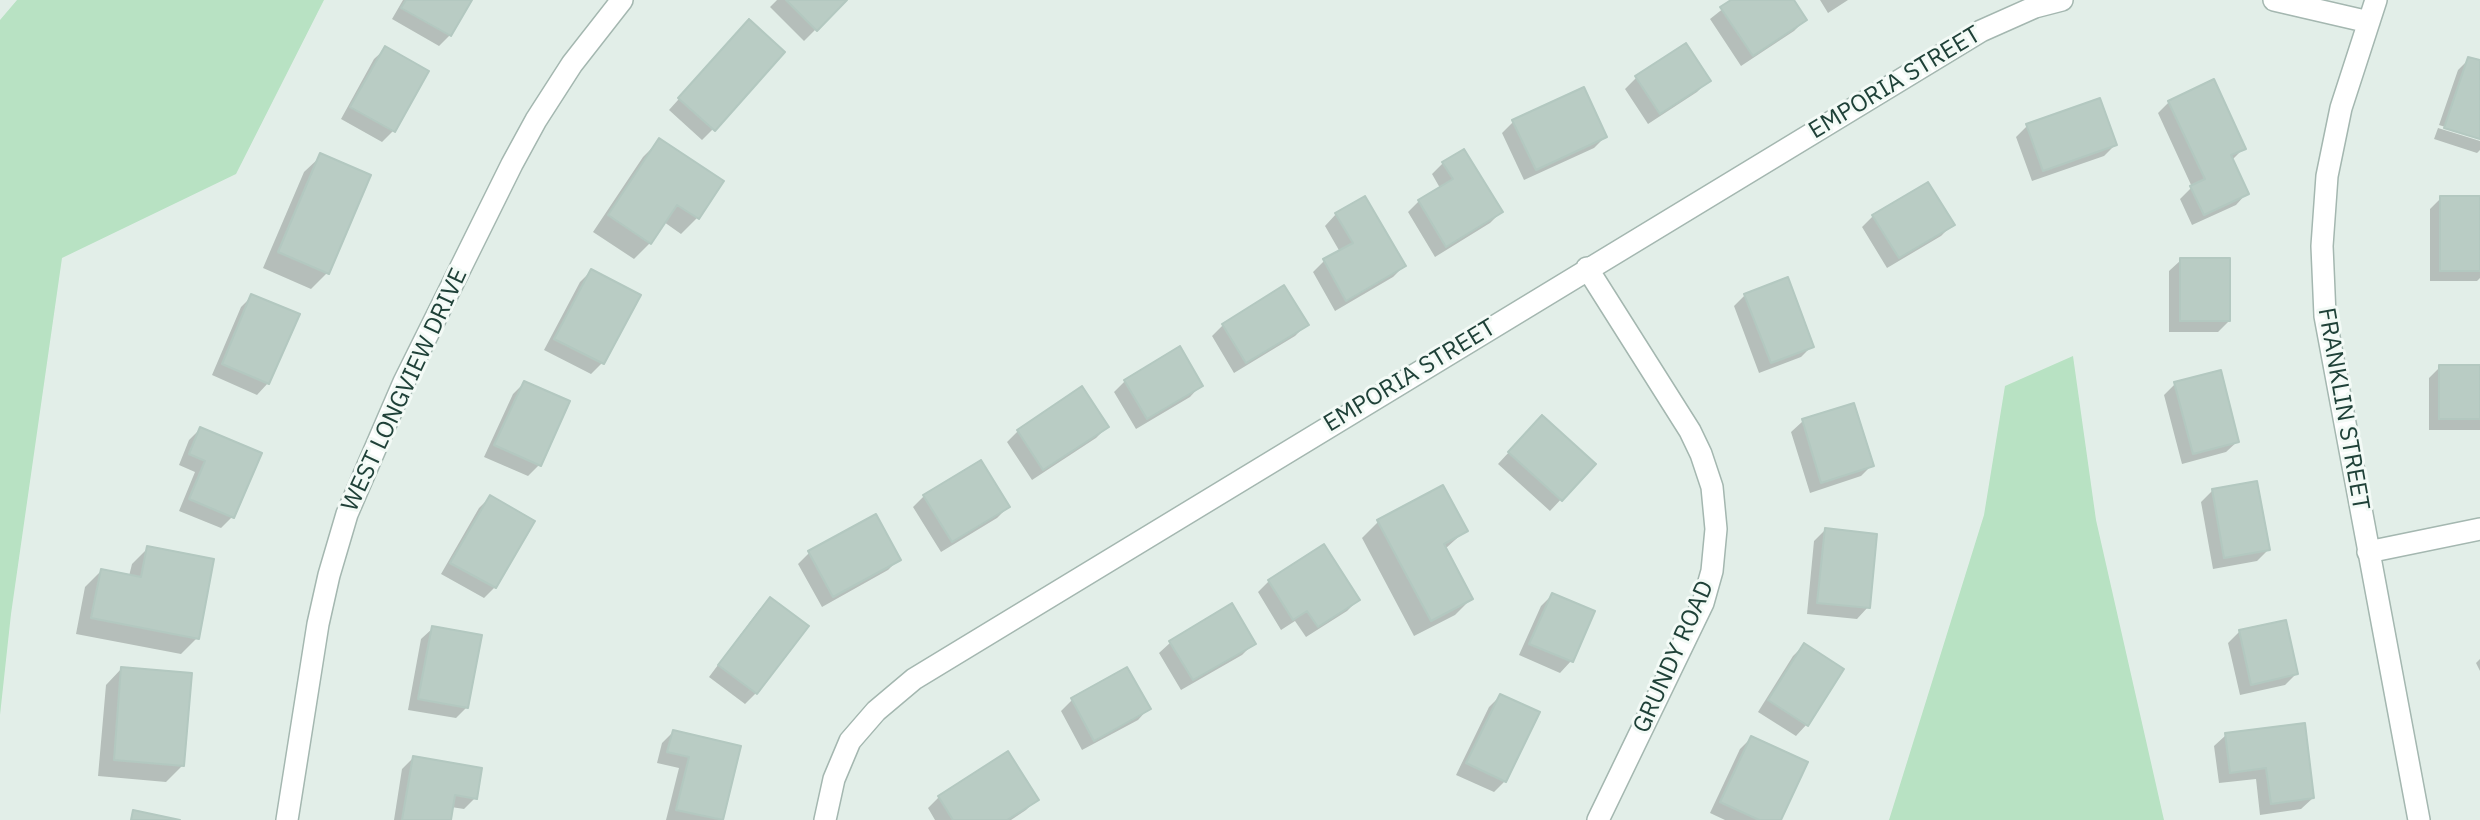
<!DOCTYPE html>
<html>
<head>
<meta charset="utf-8">
<style>
  body { margin:0 }
  canvas { display:block; background:#e2eee8 }
</style>
</head>
<body>
<canvas width="2480" height="820"></canvas>
<script>
const ctx = document.querySelector('canvas').getContext('2d');
ctx.lineJoin = 'round';
function fill(path, color) { ctx.fillStyle = color; ctx.fill(path, 'evenodd'); }
const shape = rows => new Path2D(rows.map(r => 'M' + r).join(''));
function strokePath(path, color, width, dash) { ctx.strokeStyle = color; ctx.lineWidth = width; ctx.lineCap = dash ? 'butt' : 'round'; ctx.setLineDash(dash || []); ctx.stroke(path); }
function drawText(font, color, halo, rows, align = 'center') {
  ctx.font = font + ' "IBM Plex Sans",sans-serif'; ctx.lineWidth = 6; ctx.setLineDash([]); ctx.textBaseline = 'middle'; ctx.strokeStyle = halo; ctx.fillStyle = color; for (const [text, x, y, turn = 0] of rows) {
    ctx.save(); ctx.translate(x, y); ctx.rotate((+turn || 0) * Math.PI / 180); ctx.textAlign = isNaN(turn) ? turn : align; if (halo) ctx.strokeText(text, 0, 0); ctx.fillText(text, 0, 0); ctx.restore();
  }
}
const green = shape([
  [17,0,324,0,236,174,62,258,11,614,0,715,0,20],
  [2073,356,2096,520,2164,820,1889,820,1984,515,2005,386]
]);
const shadow = shape([
  [403,0,470,0,450,35,439,46,392,19],
  [777,0,845,0,804,41,770,7],
  [1734,0,1792,0,1805,20,1794,31,1741,66,1710,19],
  [1820,0,1848,0,1828,13],
  [738,33,713,129,702,140,669,110],
  [386,48,393,131,382,142,341,119,374,59],
  [2469,59,2480,62,2480,138,2439,125,2458,70],
  [1636,78,1708,81,1697,92,1648,124,1625,89],
  [2169,102,2244,148,2232,160,2247,193,2236,205,2192,225,2180,199,2192,187,2158,113],
  [1513,122,1605,137,1594,148,1524,180,1502,133],
  [2027,126,2115,145,2104,156,2032,181,2016,137],
  [2438,128,2480,141,2480,150,2477,153,2434,139],
  [659,141,721,182,697,218,681,234,664,222,650,243,634,259,593,232,643,157],
  [321,156,327,273,311,289,263,268,304,172],
  [1443,163,1501,212,1490,223,1435,257,1408,212,1419,201,1440,188,1432,174],
  [2441,198,2480,198,2480,278,2477,281,2430,281,2430,209],
  [1336,214,1404,266,1393,277,1335,311,1313,272,1324,261,1340,252,1325,226],
  [1873,216,1952,225,1941,236,1887,268,1862,227],
  [2181,260,2229,321,2218,332,2169,332,2169,271],
  [591,271,602,363,591,374,544,350,580,282],
  [1745,295,1812,346,1801,357,1759,373,1734,306],
  [252,296,268,383,257,395,212,375,241,307],
  [1223,325,1306,325,1295,336,1234,373,1212,336],
  [2440,367,2480,367,2480,430,2429,430,2429,378],
  [1125,381,1201,385,1190,397,1136,429,1114,392],
  [524,383,568,402,539,465,528,476,484,457,513,394],
  [2175,384,2238,441,2226,452,2182,464,2164,395],
  [1803,421,1872,465,1861,476,1810,493,1791,432],
  [1107,427,1096,438,1032,480,1007,442,1018,431],
  [1531,428,1594,464,1550,511,1498,464],
  [200,429,232,517,221,528,179,511,195,472,179,465,189,440],
  [2212,491,2268,550,2257,561,2213,569,2201,502],
  [924,496,1008,507,997,518,941,552,913,507],
  [490,497,495,587,484,598,441,574,479,508],
  [1378,522,1465,531,1445,549,1471,599,1455,615,1414,636,1362,538],
  [1825,530,1868,607,1857,619,1807,614,1814,541],
  [1323,546,1358,600,1347,611,1306,637,1295,621,1281,630,1258,592,1269,581],
  [148,548,197,638,181,654,76,634,85,587,101,571,129,576,132,564],
  [809,553,899,559,888,570,822,607,798,564],
  [1552,595,1593,612,1571,661,1560,673,1519,655,1541,606],
  [771,599,756,693,745,704,709,677,759,610],
  [2284,622,2296,674,2285,685,2240,695,2228,643,2239,632],
  [433,628,467,707,456,718,408,710,421,639],
  [1171,642,1254,643,1242,655,1181,690,1159,653],
  [1804,645,1807,724,1796,736,1758,712,1793,656],
  [2480,659,2480,671,2476,663],
  [122,668,182,766,166,782,98,776,106,685],
  [1127,670,1149,708,1138,720,1082,750,1061,711,1072,700],
  [1500,696,1505,781,1494,792,1456,775,1489,707],
  [673,732,739,747,721,820,666,820,679,768,657,763,662,743],
  [2226,735,2313,798,2301,809,2260,815,2256,779,2219,783,2214,746],
  [1751,738,1780,820,1725,820,1710,813,1740,749],
  [413,758,475,798,464,809,451,807,449,820,394,820,402,769],
  [939,797,1037,799,1026,810,1011,820,935,820,928,808]
]);
const building = shape([
  [406,0,472,0,451,36,401,8,406,0],
  [786,0,847,0,817,31,786,0],
  [1731,0,1794,0,1807,20,1753,56,1720,7,1731,0],
  [749,19,785,52,715,131,678,98,749,19],
  [1686,43,1711,81,1660,114,1635,76,1686,43],
  [385,46,429,71,395,132,350,107,385,46],
  [2468,57,2480,60,2480,139,2444,128,2468,57],
  [2214,79,2246,149,2231,155,2249,194,2204,215,2190,186,2205,179,2168,101,2214,79],
  [1584,87,1607,137,1536,170,1512,120,1584,87],
  [2100,98,2117,145,2043,171,2026,124,2100,98],
  [659,138,724,181,699,219,677,205,651,244,608,215,659,138],
  [1464,149,1503,212,1446,247,1418,200,1453,179,1442,162,1464,149],
  [320,153,371,175,329,274,278,252,320,153],
  [1928,182,1955,225,1899,258,1872,215,1928,182],
  [1365,196,1406,266,1346,301,1323,259,1353,243,1335,213,1365,196],
  [2440,196,2480,196,2480,271,2440,271,2440,196],
  [2180,258,2230,258,2230,321,2180,321,2180,258],
  [591,269,641,295,604,364,554,339,591,269],
  [1788,277,1814,347,1771,363,1744,294,1788,277],
  [1284,285,1309,325,1246,363,1222,324,1284,285],
  [251,294,300,314,269,384,222,364,251,294],
  [1180,346,1203,386,1147,419,1124,380,1180,346],
  [2439,365,2480,365,2480,419,2439,419,2439,365],
  [2221,370,2239,442,2193,454,2174,382,2221,370],
  [524,381,570,401,541,466,494,445,524,381],
  [1082,386,1109,427,1043,470,1017,430,1082,386],
  [1854,403,1874,466,1821,483,1802,419,1854,403],
  [1542,415,1596,464,1562,501,1508,452,1542,415],
  [200,427,262,453,234,518,189,499,205,461,189,454,200,427],
  [981,460,1010,507,952,542,923,495,981,460],
  [2257,481,2270,550,2224,558,2212,489,2257,481],
  [1443,485,1468,531,1444,544,1473,599,1431,621,1377,520,1443,485],
  [490,495,535,521,496,588,450,563,490,495],
  [876,514,901,560,833,597,808,551,876,514],
  [1825,528,1877,534,1870,608,1817,603,1825,528],
  [1324,544,1360,600,1318,627,1307,611,1293,620,1268,580,1324,544],
  [147,546,214,559,199,639,91,618,101,569,141,577,147,546],
  [1552,593,1595,611,1573,662,1529,644,1552,593],
  [770,597,809,626,757,694,718,665,770,597],
  [1232,603,1256,644,1193,680,1169,641,1232,603],
  [2286,620,2298,674,2251,685,2239,630,2286,620],
  [432,626,482,635,468,708,418,699,432,626],
  [1804,643,1844,669,1808,726,1768,700,1804,643],
  [121,667,192,673,184,766,114,760,121,667],
  [1127,667,1151,709,1094,741,1071,698,1127,667],
  [1500,694,1540,712,1506,782,1466,763,1500,694],
  [2305,723,2314,798,2271,804,2266,768,2230,773,2225,733,2305,723],
  [673,730,741,746,723,820,676,810,689,757,667,752,673,730],
  [1751,736,1808,762,1781,820,1759,820,1720,802,1751,736],
  [1008,751,1039,800,1007,820,953,820,938,796,1008,751],
  [413,756,482,768,477,799,455,795,451,820,402,820,413,756],
  [133,810,180,820,131,820,133,810]
]);
const minor = shape([
  [2274,0,2369,22],
  [2376,0,2341,108,2327,176,2322,246,2325,316,2419,820],
  [1587,268,1690,431,1701,454,1712,487,1716,529,1712,571,1703,603,1598,820],
  [2368,552,2480,529],
  [825,820,834,779,850,741,876,711,914,679,1981,31,2035,7,2062,0]
]);
const tertiary = shape([
  [287,820,318,624,329,575,347,514,404,382,512,164,536,120,572,64,622,0]
]);
const streetNames = [
  ["EMPORIA STREET",1895,83,-31],
  ["EMPORIA STREET",1410,376,-31],
  ["WEST LONGVIEW DRIVE",405,390,-65],
  ["FRANKLIN STREET",2343,409,80],
  ["GRUNDY ROAD",1674,657,-66]
];
fill(green, '#b8e2c3');
fill(shadow, '#0003');
fill(building, '#b9ccc4');
strokePath(building, '#b3c8c0', 2);
strokePath(minor, '#a4b7b0', 24);
strokePath(tertiary, '#a4b7b0', 24);
strokePath(minor, '#fff', 21);
strokePath(tertiary, '#fff', 21);
drawText('24px', '#1f4138', '#f3faf6', streetNames);
</script>
</body>
</html>
